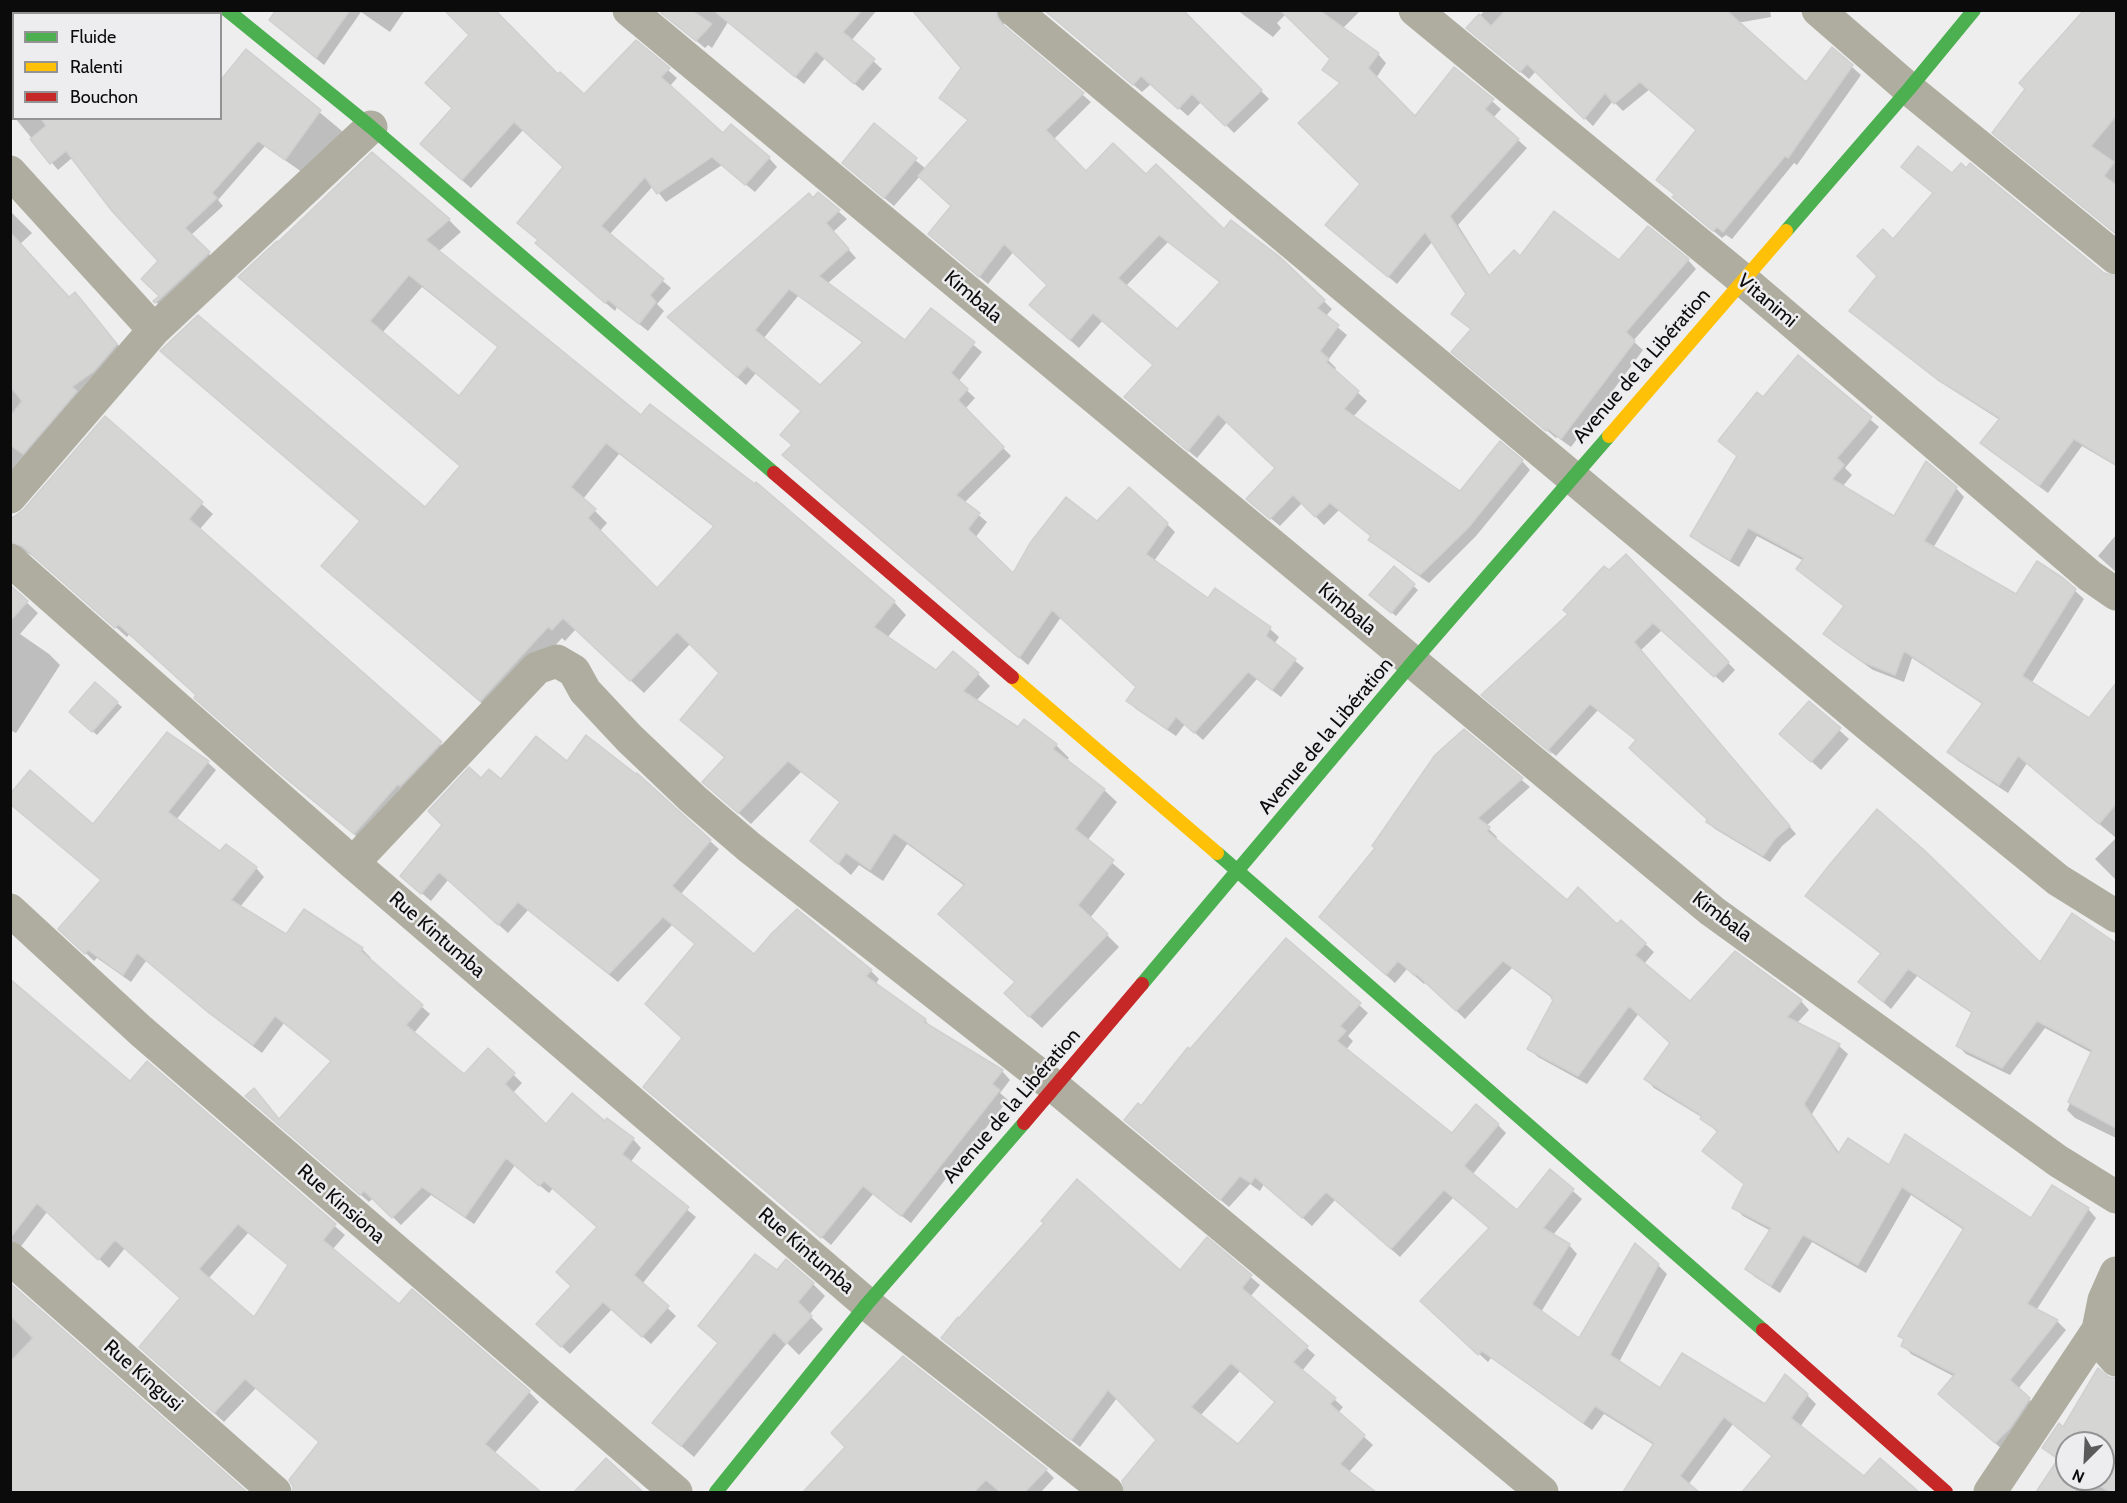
<!DOCTYPE html>
<html>
<head>
<meta charset="utf-8">
<style>
  body { margin:0 }
  #map { position:relative; width:2127px; height:1503px; overflow:hidden; background:#eee; font-family:Cabin,sans-serif }
  canvas { display:block }
  .frame { position:absolute; inset:0; border:12px solid #0b0b0c; pointer-events:none }
  .legend { position:absolute; left:12px; top:12px; width:210px; height:108px; box-sizing:border-box; background:#ededef; border:2px solid #939394; margin:0; padding:8px 10px; list-style:none; font-size:18px; color:#0b0b0c }
  .legend li { display:flex; align-items:center; gap:12px; height:30px }
  .legend b { width:30px; border:2px solid #939394 }
  .north { position:absolute; left:2055px; top:1431px; width:60px; height:60px; box-sizing:border-box; background:#ededef; border:2px solid #939394; border-radius:50%; rotate:204deg; font-size:16px; font-weight:700; line-height:24px; text-align:center; color:#0b0b0c }
  .north::after { content:''; display:block; margin:auto; width:21px; height:27px; background:#5a5a5b; clip-path:polygon(50% 0,100% 100%,50% 72%,0 100%) }
</style>
</head>
<body>
<div id="map">
<canvas width="2127" height="1503"></canvas>
<div class="frame"></div>
<ul class="legend">
<li><b style="height:8px;background:#4caf50"></b>Fluide</li>
<li><b style="height:8px;background:#ffc107"></b>Ralenti</li>
<li><b style="height:8px;background:#c62828"></b>Bouchon</li>
</ul>
<div class="north">N</div>
</div>
<script>
const ctx = document.querySelector('canvas').getContext('2d');
ctx.lineJoin = 'round';
function fill(path, color) { ctx.fillStyle = color; ctx.fill(path, 'evenodd'); }
const shape = rows => new Path2D(rows.map(r => 'M' + r).join(''));
function strokePath(path, color, width, dash) { ctx.strokeStyle = color; ctx.lineWidth = width; ctx.lineCap = dash ? 'butt' : 'round'; ctx.setLineDash(dash || []); ctx.stroke(path); }
function drawText(font, color, halo, rows, align = 'center') {
  ctx.font = font + ' Cabin,sans-serif'; ctx.lineWidth = 5; ctx.setLineDash([]); ctx.textBaseline = 'middle'; ctx.strokeStyle = halo; ctx.fillStyle = color; for (const [text, x, y, turn = 0] of rows) {
    ctx.save(); ctx.translate(x, y); ctx.rotate((+turn || 0) * Math.PI / 180); ctx.textAlign = isNaN(turn) ? turn : align; if (halo) ctx.strokeText(text, 0, 0); ctx.fillText(text, 0, 0); ctx.restore();
  }
}
const shadow = shape([
  [10,10,32,10,34,14,14,14,14,116,10,113],
  [94,10,100,10,104,14,91,14],
  [147,10,207,10,203,14,143,14],
  [271,10,405,10,390,32,361,12,324,65,278,27,276,14],
  [659,10,877,10,851,41,882,69,863,91,825,58,804,84,728,22,712,48,708,45,705,48],
  [917,10,1006,10,1004,15,1004,26,1008,31,1091,102,1053,140,1086,173,1146,176,1224,231,1279,258,1332,309,1325,317,1347,335,1328,360,1336,368,1334,371,1367,401,1353,417,1460,493,1522,461,1530,470,1476,536,1429,583,1379,548,1370,540,1372,537,1339,510,1324,525,1302,503,1280,526,1257,507,1277,468,1227,422,1197,458,1134,406,1154,365,1103,320,1079,348,1040,314,1048,285,1014,251,988,284,939,243,953,207,920,176,894,206,853,172,874,126,926,169,969,121,941,98,962,68],
  [1168,242,1221,283,1177,331,1125,287],
  [1044,10,1181,10,1269,99,1234,133,1202,101,1188,116,1151,84,1142,92],
  [1237,10,1361,10,1342,29,1378,54,1386,63,1376,78,1415,118,1455,69,1501,109,1493,118,1527,148,1458,225,1490,276,1520,258,1619,262,1688,260,1696,269,1633,341,1643,350,1571,447,1557,437,1556,438,1462,360,1472,330,1453,314,1467,294,1433,241,1397,284,1336,233,1362,184,1341,84,1324,70,1332,59,1286,14,1277,23,1281,28,1273,37],
  [1485,10,1770,10,1771,17,1737,23,1806,85,1832,49,1861,75,1797,165,1794,163,1732,239,1726,235,1722,238,1683,206,1698,131,1650,89,1623,111,1613,101,1593,126,1536,71,1529,79,1469,28],
  [2116,10,2116,220,2043,167,2085,11],
  [636,42,677,78,669,87,723,136,769,158,777,167,755,192,722,165,666,202,653,186,609,235,671,288,657,304,664,311,648,331,617,307,615,311,546,252,539,241,528,232,565,167,524,129,471,188,430,153,559,76,584,96],
  [246,51,348,136,306,175,265,146,218,200,223,206,191,235,215,260,163,309,155,301,161,296,160,261,73,157,58,170,15,118,220,118],
  [1970,165,2116,285,2116,466,2082,446,2048,493,1990,451,1982,443,2000,420,1948,387,1851,311,1879,276,1893,241,1952,175,1967,170],
  [818,194,847,219,833,232,856,258,827,284,905,343,931,310,982,352,958,382,975,398,965,409,1011,456,964,503,987,522,975,538,1013,576,1097,523,1167,524,1175,532,1154,561,1209,600,1216,590,1270,629,1279,637,1274,644,1304,668,1281,697,1257,679,1203,740,1185,724,1176,736,1136,709,1128,701,1137,687,1061,617,1028,665,793,463,793,446,802,412,756,373,746,385,678,325],
  [798,296,863,343,821,387,763,339],
  [10,211,32,233,20,244,69,298,75,294,86,305,127,356,10,491],
  [449,220,461,232,438,252,642,417,894,602,906,615,887,638,936,672,978,674,990,686,976,701,1018,729,1024,721,1056,745,1069,758,1066,761,1104,790,1117,802,1087,841,1125,874,1090,918,1119,947,1042,1028,1018,1006,1016,983,965,886,907,844,883,881,859,865,851,875,812,841,841,803,801,772,751,824,717,794,726,759,682,720,721,673,691,643,644,693,576,629,565,641,562,638,493,713,323,566,361,522,162,351,425,509,461,467,253,289],
  [422,287,499,348,459,398,382,333],
  [619,454,714,527,657,590,600,531,607,523,583,499],
  [1798,358,1879,427,1845,468,1852,475,1842,487,1895,518,1956,488,1964,497,1933,548,2016,596,2062,579,2084,599,2031,684,2089,720,2111,693,2116,697,2116,880,2095,859,2116,838,2027,763,2008,793,1957,760,1949,752,1984,705,1912,658,1904,682,1873,670,1833,642,1825,634,1845,607,1798,569,1804,561,1757,536,1739,567,1701,544,1692,536,1738,457,1720,441,1763,399],
  [105,418,213,514,199,530,452,754,366,844,296,787,207,709,198,695,130,633,127,637,35,557,25,552,10,556,10,517,16,516,25,511],
  [2116,535,2116,572,2098,556],
  [1626,556,1735,670,1723,683,1662,630,1640,651,1796,834,1782,846,1770,862,1715,829,1707,822,1709,819,1637,740,1598,710,1556,756,1490,702,1609,573],
  [1394,568,1418,590,1396,616,1375,599],
  [10,587,38,613,20,634,49,654,60,665,16,733,10,730],
  [95,684,122,707,97,735,75,716],
  [1809,703,1849,739,1821,770,1791,743],
  [1464,731,1530,787,1486,826,1497,837,1495,840,1567,902,1617,927,1621,922,1654,952,1644,964,1690,1003,1801,1001,1809,1010,1797,1023,1839,1046,1848,1054,1812,1114,1840,1154,1890,1167,2031,1221,2088,1209,2096,1218,2037,1309,2057,1321,2066,1330,2018,1389,2038,1408,2004,1451,1949,1402,1955,1377,1911,1354,1903,1345,1905,1341,1900,1336,1964,1230,1911,1195,1866,1273,1812,1242,1780,1293,1755,1277,1746,1269,1771,1231,1743,1216,1734,1207,1746,1185,1718,1133,1703,1118,1654,1088,1646,1079,1672,1043,1639,1013,1587,1084,1538,1057,1529,1049,1555,1000,1512,968,1465,1019,1426,982,1424,984,1407,969,1395,983,1329,925,1377,849],
  [204,759,216,770,176,820,220,854,256,868,264,877,240,907,286,936,305,911,362,949,371,958,369,960,430,1014,414,1033,464,1076,488,1050,522,1083,512,1094,546,1126,605,1123,633,1139,641,1148,630,1163,696,1217,642,1284,676,1316,651,1344,612,1309,570,1354,546,1332,573,1287,598,1228,553,1188,549,1193,515,1165,474,1224,431,1195,401,1225,373,1198,369,1202,255,1104,254,1090,280,1120,332,1062,284,1023,262,1053,219,1021,146,961,131,982,97,958,94,961,69,937,103,881,93,826],
  [568,763,710,841,719,849,680,895,755,956,871,971,879,979,875,985,925,1020,933,1029,1002,1071,1010,1080,1000,1093,1008,1100,911,1223,873,1194,831,1245,654,1096,684,1038,696,945,673,924,618,982,528,910,508,933,448,880,431,901,411,884,481,780,501,781],
  [1807,896,2040,964,2073,915,2116,945,2116,1138,2075,1118,2067,1110,2092,1053,2045,1028,2010,1075,1966,1054,1958,1046,1973,1014,1917,976,1891,1009,1860,982,1882,955],
  [1286,940,1368,1013,1348,1036,1353,1041,1346,1050,1452,1135,1498,1125,1506,1133,1472,1175,1517,1212,1550,1171,1582,1199,1553,1235,1569,1245,1577,1254,1541,1312,1579,1340,1658,1265,1667,1274,1619,1362,1661,1390,1766,1406,1807,1395,1816,1404,1800,1427,1864,1478,1908,1485,1916,1492,1813,1492,1810,1490,1808,1492,1744,1492,1773,1457,1733,1424,1688,1485,1697,1492,1624,1492,1654,1445,1604,1414,1592,1430,1491,1358,1488,1362,1430,1309,1490,1228,1453,1198,1400,1257,1335,1200,1312,1226,1264,1184,1260,1191,1250,1184,1229,1207,1135,1129,1142,1108],
  [10,981,131,1083,147,1063,345,1235,332,1250,400,1306,412,1291,529,1392,539,1402,494,1454,538,1492,295,1492,294,1486,321,1443,256,1388,224,1422,151,1356,181,1298,125,1248,109,1268,47,1212,19,1249,10,1244],
  [248,1233,289,1266,254,1319,208,1279],
  [1207,1240,1260,1285,1250,1297,1315,1355,1302,1371,1343,1407,1338,1413,1373,1445,1348,1473,1373,1492,1127,1492,1123,1482,1158,1440,1117,1398,1080,1447,943,1338,1180,1272],
  [1240,1371,1276,1403,1239,1446,1200,1416],
  [778,1272,813,1284,825,1296,809,1315,823,1329,799,1355,787,1343,694,1457,654,1423,719,1344,700,1326],
  [15,1289,245,1492,10,1492,10,1294],
  [2107,1377,2116,1380,2116,1492,2038,1492,2059,1460,2055,1455],
  [2067,1443,2103,1443,2103,1479,2067,1479],
  [847,1447,1046,1470,1054,1478,1041,1492,805,1492],
  [606,1460,641,1492,576,1492]
]);
const building = shape([
  [276,10,350,10,316,58,269,20,276,10],
  [444,10,495,10,558,74,560,72,584,94,636,40,670,68,661,77,723,133,731,124,770,157,745,185,712,157,657,194,645,177,601,226,664,279,650,295,656,302,639,324,608,300,605,303,535,243,538,240,517,223,563,167,514,122,462,180,420,144,452,108,425,83,469,35,444,10],
  [663,10,691,10,712,24,696,41,661,13,663,10],
  [713,10,862,10,843,32,875,59,854,84,816,51,795,77,713,10],
  [912,10,996,10,997,17,1002,24,1084,93,1046,130,1086,171,1113,143,1146,174,1156,164,1224,229,1231,220,1280,257,1325,300,1317,308,1339,325,1320,351,1329,359,1326,362,1359,391,1344,409,1460,491,1500,441,1523,460,1468,528,1420,575,1368,540,1371,536,1330,503,1315,517,1293,495,1270,519,1246,499,1275,468,1218,414,1188,451,1124,397,1153,365,1093,313,1070,340,1029,305,1047,285,1004,244,979,277,928,234,951,206,918,176,968,120,939,98,961,68,912,10],
  [1159,235,1220,282,1177,329,1118,278,1159,235],
  [1044,10,1183,10,1262,90,1225,126,1192,94,1178,109,1141,76,1133,85,1044,10],
  [1280,10,1319,10,1379,53,1368,68,1415,116,1454,67,1494,99,1485,109,1519,139,1450,216,1489,276,1514,250,1520,256,1554,211,1619,260,1648,226,1689,259,1626,332,1635,341,1561,439,1548,429,1546,431,1451,352,1471,329,1451,314,1466,294,1425,232,1388,277,1325,225,1360,184,1298,123,1340,83,1322,70,1330,59,1280,10],
  [1506,10,1726,10,1806,82,1832,47,1853,65,1788,158,1785,156,1723,232,1717,227,1713,231,1672,197,1675,195,1656,180,1696,130,1640,82,1614,104,1605,93,1584,119,1527,64,1520,72,1466,28,1479,14,1491,26,1506,10],
  [2084,10,2116,10,2116,116,2091,146,2114,162,2104,176,2116,185,2116,234,1992,133,2025,89,2019,83,2084,10],
  [246,49,321,110,285,160,258,141,212,193,217,198,185,228,210,252,155,303,153,301,159,296,141,279,158,261,112,211,66,151,50,164,30,139,46,126,41,118,220,118,220,81,246,49],
  [874,123,917,158,884,198,842,163,874,123],
  [1918,146,1952,173,1961,163,1966,168,1970,163,2104,273,2116,276,2116,465,2074,439,2039,486,1980,443,2000,418,1938,380,1849,311,1877,276,1857,256,1883,229,1893,239,1933,193,1901,167,1918,146],
  [372,152,450,219,426,240,641,415,650,404,755,484,756,482,895,601,874,627,936,670,953,651,979,673,963,691,1018,727,1024,719,1057,744,1053,749,1105,789,1075,829,1114,860,1078,905,1108,934,1029,1017,1004,993,1015,982,938,914,965,884,894,833,870,870,846,853,838,864,810,841,840,802,788,761,738,813,702,782,725,757,680,720,719,673,677,632,630,681,563,618,552,630,548,627,480,701,321,566,360,521,160,351,198,315,425,507,460,466,238,277,277,241,278,242,372,152],
  [409,275,498,347,459,396,370,321,409,275],
  [606,443,714,526,657,588,588,518,596,509,571,487,606,443],
  [818,192,840,210,826,223,849,249,819,276,905,340,931,308,975,342,951,373,968,389,958,400,1004,447,956,495,980,513,968,529,1013,573,1030,543,1066,497,1097,521,1129,487,1168,523,1146,554,1208,598,1215,588,1271,627,1266,636,1296,659,1272,690,1248,672,1194,733,1176,717,1167,729,1126,701,1136,687,1052,610,1019,658,782,455,792,445,780,435,801,411,747,366,737,377,667,317,809,193,813,198,818,192],
  [789,289,863,342,820,385,755,330,789,289],
  [10,232,69,297,75,292,117,344,94,371,72,387,77,391,23,454,10,445,10,417,22,401,10,386,10,232],
  [1798,355,1872,417,1837,458,1844,465,1832,479,1894,516,1926,461,1957,487,1924,541,2016,594,2037,561,2063,578,2076,589,2022,676,2089,718,2116,683,2116,804,2099,824,2018,756,1999,785,1947,752,1983,703,1904,651,1895,675,1863,662,1823,634,1844,606,1796,569,1804,558,1748,528,1730,560,1690,536,1737,456,1718,441,1757,392,1763,397,1798,355],
  [105,416,203,502,189,519,442,742,400,786,398,784,354,834,283,776,194,698,196,695,118,624,115,628,22,546,10,542,10,520,24,509,105,416],
  [1626,554,1729,662,1714,677,1653,623,1634,642,1790,826,1775,839,1763,856,1706,822,1707,819,1629,748,1636,740,1590,704,1548,750,1551,753,1481,695,1568,614,1563,610,1604,566,1609,570,1626,554],
  [1394,566,1415,584,1391,613,1369,595,1394,566],
  [10,585,28,601,10,621,10,585],
  [95,682,118,702,92,732,69,712,95,682],
  [1809,701,1841,728,1811,762,1779,734,1809,701],
  [1464,729,1523,778,1478,818,1490,827,1487,831,1567,900,1578,887,1617,924,1621,920,1646,943,1635,955,1690,1001,1735,951,1802,1000,1787,1017,1840,1044,1804,1104,1838,1154,1848,1138,1889,1165,1905,1134,2031,1218,2052,1185,2089,1208,2027,1304,2058,1320,2010,1380,2030,1398,2010,1428,1995,1443,1938,1394,1955,1374,1901,1346,1904,1339,1898,1336,1964,1228,1902,1187,1858,1265,1803,1235,1771,1286,1745,1269,1771,1228,1732,1208,1744,1184,1702,1151,1718,1131,1700,1119,1702,1116,1644,1079,1670,1043,1629,1006,1578,1076,1527,1049,1553,1000,1551,998,1552,996,1503,961,1456,1011,1416,974,1415,976,1398,961,1386,975,1319,917,1375,848,1372,846,1435,755,1464,729],
  [167,732,209,761,168,812,220,851,226,844,257,867,231,900,286,934,304,909,363,948,361,951,423,1005,406,1025,464,1074,488,1048,515,1073,505,1084,546,1124,572,1093,605,1121,607,1118,634,1138,622,1154,689,1207,634,1275,669,1306,642,1337,603,1302,561,1347,536,1324,571,1286,556,1272,597,1227,544,1181,539,1186,506,1158,465,1217,422,1187,392,1218,364,1191,360,1195,245,1096,254,1088,279,1119,331,1061,275,1016,253,1045,209,1013,137,953,123,975,88,950,85,954,58,929,101,880,10,804,10,794,30,770,93,824,167,732],
  [586,735,636,774,637,773,711,840,672,886,754,954,772,933,797,909,872,970,866,976,926,1019,924,1022,1003,1070,992,1084,1000,1090,901,1216,863,1186,821,1238,643,1087,682,1038,645,1004,695,944,663,917,609,974,518,902,498,925,439,872,421,894,400,876,442,825,428,811,469,767,481,778,489,769,501,779,536,736,567,761,586,735],
  [1877,809,1924,850,2040,962,2072,913,2116,943,2116,1128,2068,1102,2092,1050,2037,1021,2002,1068,1956,1046,1972,1012,1908,969,1883,1002,1858,982,1881,953,1805,896,1831,863,1877,809],
  [1286,938,1361,1003,1340,1026,1346,1031,1337,1041,1452,1133,1476,1104,1499,1124,1464,1166,1517,1210,1550,1169,1574,1189,1543,1228,1570,1244,1532,1304,1579,1338,1635,1243,1659,1264,1610,1355,1660,1388,1682,1353,1765,1404,1785,1374,1808,1394,1791,1418,1864,1476,1880,1458,1919,1492,1742,1492,1772,1456,1724,1417,1680,1476,1699,1492,1623,1492,1654,1443,1595,1406,1583,1423,1482,1351,1478,1355,1420,1301,1489,1228,1444,1190,1391,1249,1326,1192,1302,1218,1255,1177,1251,1183,1240,1176,1220,1200,1124,1120,1138,1103,1141,1106,1188,1047,1190,1049,1286,938],
  [10,979,130,1081,147,1061,336,1224,323,1240,399,1304,412,1289,530,1391,485,1444,541,1492,293,1492,293,1486,289,1480,319,1442,245,1379,214,1413,139,1347,180,1298,115,1240,98,1260,37,1203,10,1238,10,979],
  [238,1224,288,1265,254,1317,199,1269,238,1224],
  [1077,1179,1180,1270,1207,1237,1252,1275,1242,1288,1308,1346,1293,1362,1336,1398,1330,1404,1365,1435,1340,1464,1376,1492,1125,1492,1122,1481,1156,1440,1108,1390,1071,1440,941,1338,958,1317,959,1318,1044,1223,1041,1221,1077,1179],
  [1231,1363,1275,1402,1238,1444,1191,1407,1231,1363],
  [755,1254,777,1270,786,1259,814,1283,798,1302,812,1316,786,1344,774,1332,681,1446,652,1423,718,1343,698,1326,755,1254],
  [10,1283,247,1492,10,1492,10,1362,33,1338,10,1315,10,1283],
  [903,1356,1047,1469,1025,1492,1000,1492,986,1480,974,1492,803,1492,845,1447,831,1433,903,1356],
  [2098,1368,2109,1377,2116,1378,2116,1492,2110,1492,2089,1479,2103,1479,2103,1443,2067,1443,2067,1479,2083,1479,2074,1492,2036,1492,2058,1459,2042,1448,2059,1423,2063,1427,2098,1368],
  [606,1458,643,1492,574,1492,606,1458]
]);
const street = shape([
  [629,10,1712,911,2058,1161,2116,1197],
  [1014,10,1873,729,2058,880,2116,916],
  [1415,10,1742,279,2090,576,2116,594],
  [1818,10,1909,89,2116,258],
  [10,172,154,330],
  [10,497,154,330,371,127],
  [10,560,353,863,867,1304,1107,1492],
  [353,863,537,668,557,661,574,671,585,691,629,738,693,799,749,847,1055,1087,1542,1492],
  [10,910,141,1031,676,1492],
  [10,1258,275,1492],
  [2116,1273,2104,1300,2098,1330,2109,1352,2116,1360],
  [1990,1492,2098,1330]
]);
const fast = shape([
  [227,10,371,127,774,473],
  [1786,231,1909,89,1974,10],
  [1217,853,1763,1330],
  [1142,984,1412,663,1609,436],
  [716,1492,867,1304,1024,1123]
]);
const slow = shape([
  [1609,436,1786,231],
  [1012,677,1217,853]
]);
const jam = shape([
  [774,473,1012,677],
  [1024,1123,1142,984],
  [1763,1330,1946,1492]
]);
const streetNames = [
  ["Kimbala",973,297,40],
  ["Vitanimi",1767,301,40],
  ["Avenue de la Libération",1642,366,-49],
  ["Kimbala",1347,609,40],
  ["Avenue de la Libération",1326,736,-50],
  ["Kimbala",1722,917,37],
  ["Rue Kintumba",437,935,41],
  ["Avenue de la Libération",1012,1106,-49],
  ["Rue Kinsiona",341,1204,41],
  ["Rue Kintumba",806,1251,41],
  ["Rue Kingusi",143,1376,41]
];
fill(shadow, '#0003');
fill(building, '#d5d5d4');
strokePath(building, '#d0d0d0', 1.5);
strokePath(street, '#aeada0', 33);
strokePath(fast, '#4caf50', 14);
strokePath(slow, '#ffc107', 14);
strokePath(jam, '#c62828', 14);
drawText('20px', '#0b0b0c', '#ededef', streetNames);
</script>
</body>
</html>
